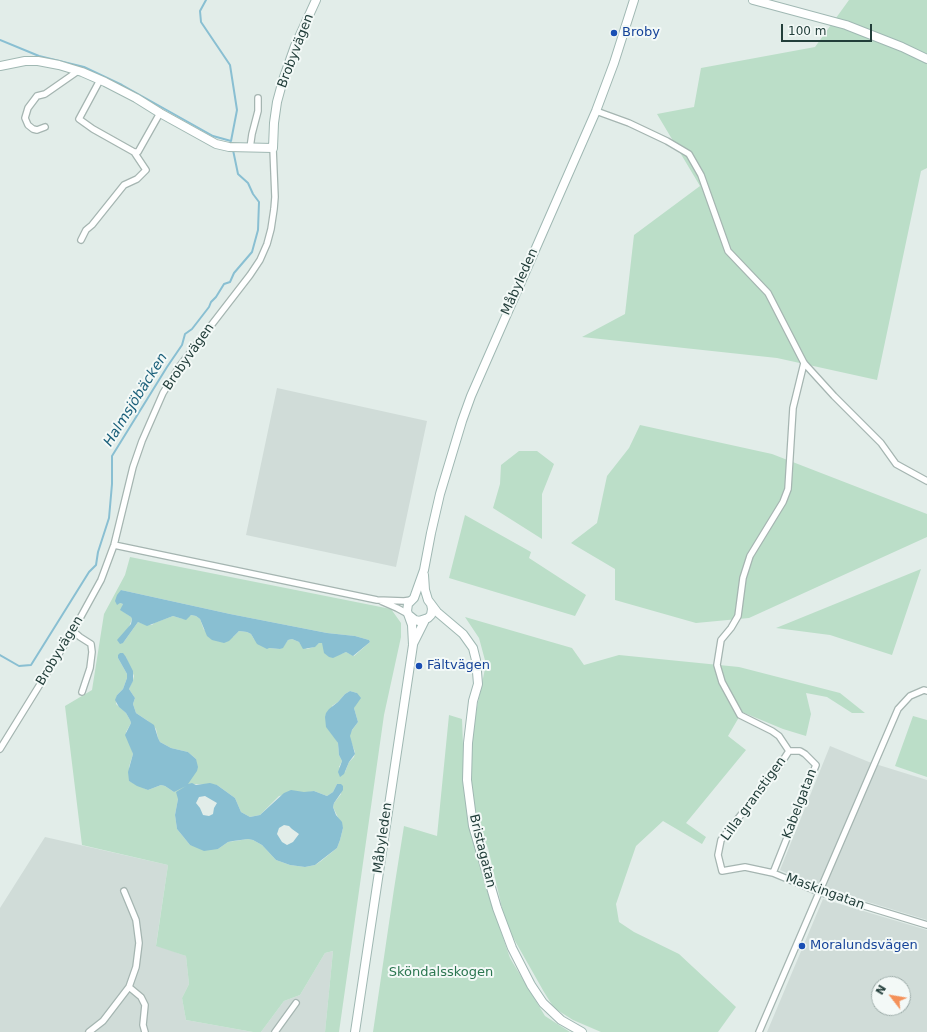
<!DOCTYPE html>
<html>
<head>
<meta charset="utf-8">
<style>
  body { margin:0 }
  #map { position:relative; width:927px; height:1032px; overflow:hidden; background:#e2ede9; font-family:"DejaVu Sans",sans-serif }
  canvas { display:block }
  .north { position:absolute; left:871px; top:976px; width:40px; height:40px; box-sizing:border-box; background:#f3f9f7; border:1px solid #9faeab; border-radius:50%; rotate:301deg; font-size:11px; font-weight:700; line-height:16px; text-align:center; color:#223e3a }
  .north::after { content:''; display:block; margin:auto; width:14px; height:18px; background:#f49159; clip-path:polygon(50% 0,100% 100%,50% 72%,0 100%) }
  .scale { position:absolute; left:781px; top:24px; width:91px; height:18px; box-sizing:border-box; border:2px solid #223e3a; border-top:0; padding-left:5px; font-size:12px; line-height:14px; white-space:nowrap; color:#223e3a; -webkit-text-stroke:3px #f3f9f7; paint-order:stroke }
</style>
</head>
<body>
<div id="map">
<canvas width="927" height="1032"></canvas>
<div class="north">N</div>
<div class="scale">100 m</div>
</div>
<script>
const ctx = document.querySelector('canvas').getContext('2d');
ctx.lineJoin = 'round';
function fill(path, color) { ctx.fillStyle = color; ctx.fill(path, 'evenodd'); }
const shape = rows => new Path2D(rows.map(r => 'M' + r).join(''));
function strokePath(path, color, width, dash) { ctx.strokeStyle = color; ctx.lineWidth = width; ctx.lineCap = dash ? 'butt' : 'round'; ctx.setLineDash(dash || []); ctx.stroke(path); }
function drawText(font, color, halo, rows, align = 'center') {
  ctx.font = font + ' "DejaVu Sans",sans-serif'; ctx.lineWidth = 4; ctx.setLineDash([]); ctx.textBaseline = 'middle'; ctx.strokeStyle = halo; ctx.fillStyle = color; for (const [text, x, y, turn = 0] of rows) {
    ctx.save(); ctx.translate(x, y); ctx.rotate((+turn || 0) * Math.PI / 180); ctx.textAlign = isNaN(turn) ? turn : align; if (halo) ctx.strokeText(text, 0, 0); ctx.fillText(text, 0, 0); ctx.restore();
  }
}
const built = shape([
  [277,388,427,421,396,567,246,535],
  [830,746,869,762,927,780,927,920,819,887,780,870],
  [45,837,168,865,156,945,186,956,189,984,182,998,186,1020,253,1032,0,1032,0,908],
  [823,899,927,930,927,1032,767,1032],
  [879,984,903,984,903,1008,879,1008],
  [333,951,325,1032,261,1032,284,1001,300,995,325,953]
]);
const green = shape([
  [849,0,927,0,927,168,921,171,877,380,777,358,582,337,625,314,634,235,700,186,657,114,694,107,701,68,815,47],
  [640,425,772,454,927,514,927,537,749,618,696,623,615,600,615,569,571,543,597,523,607,476,629,448],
  [519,451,537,451,554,464,542,494,542,539,493,508,500,484,501,465],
  [465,515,531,552,529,558,586,595,575,616,449,578],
  [130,557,391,609,401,623,401,637,384,715,339,1032,325,1032,333,951,325,953,300,995,284,1001,261,1032,253,1032,186,1020,182,998,189,984,186,956,156,946,168,865,82,845,65,706,92,690,104,614,125,575],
  [121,590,230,614,327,633,355,636,369,640,370,642,354,656,346,652,341,654,322,643,319,643,314,647,307,649,301,645,299,642,292,639,288,640,283,647,280,649,269,648,254,639,251,634,247,632,239,631,233,637,204,630,200,619,196,616,191,615,183,619,173,616,154,623,152,625,144,624,138,622,123,643,132,619,131,617,121,610,123,604,120,603],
  [126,657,134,676,133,680,129,689,135,698,133,704,136,713,148,721,156,729,158,738,160,742,171,748,188,752,196,759,174,792,165,786,161,785,148,790,129,781,129,767,133,754,126,732,131,723,130,720,126,713,116,704,117,695,123,689,127,678,127,674,118,658],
  [350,691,357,693,354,708,358,722,350,733,350,739,355,752,354,757,349,762,345,772,339,767,342,761,339,755,338,743,335,737,332,706,338,702,345,694],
  [194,784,217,785,235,798,241,812,250,817,260,815,279,796,301,792,309,792,314,791,327,796,333,792,337,784,341,794,334,803,333,807,343,828,340,840,337,848,321,861,315,865,305,867,290,865,276,860,262,845,253,840,248,839,228,842,218,849,190,845,177,829,175,815,178,799],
  [921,569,892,655,830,635,776,628],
  [465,617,572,648,584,665,619,655,739,667,840,693,865,713,852,713,827,697,806,693,811,714,806,736,783,729,742,712,728,736,746,750,686,823,706,837,702,844,663,821,636,846,616,904,619,922,634,932,679,954,736,1007,718,1032,601,1032,573,1020,554,1008,544,992,506,925,488,848,475,823,469,768,476,712,486,664,479,638],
  [449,715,462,719,464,771,469,824,484,882,510,958,545,1016,570,1032,373,1032,394,889,404,826,437,836],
  [913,716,927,720,927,777,895,766]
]);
const water = shape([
  [121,590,230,614,327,633,355,636,369,640,370,642,353,656,346,652,333,658,329,657,324,653,322,643,319,643,315,647,303,649,299,642,292,639,288,640,283,648,280,649,269,648,267,649,257,644,251,634,247,632,239,631,229,641,224,643,212,640,207,636,200,619,196,616,191,615,186,620,173,616,147,626,138,622,123,643,120,644,117,640,131,624,132,619,131,617,120,610,123,604,120,603,117,605,115,601,117,595],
  [120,653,123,653,126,657,133,671,133,681,129,689,135,698,133,704,136,713,154,725,158,738,160,742,171,748,188,752,196,759,198,767,197,771,188,784,192,783,196,785,210,783,217,785,235,798,241,812,250,817,260,815,284,793,291,790,304,792,314,791,327,796,333,792,337,784,341,784,343,786,343,790,334,803,333,807,336,815,342,822,343,828,340,840,337,848,315,865,305,867,290,865,276,860,262,845,253,840,248,839,233,841,228,842,218,849,204,851,190,845,177,829,175,815,178,799,176,792,186,786,174,792,165,786,161,785,148,790,137,786,129,781,128,772,133,754,125,735,131,723,130,720,126,713,119,707,115,700,117,695,123,689,127,678,127,674,118,658,118,655],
  [205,796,217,803,214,808,213,814,209,816,203,815,200,808,196,803,199,797],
  [284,825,289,826,292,829,299,834,293,842,287,845,282,842,277,834,279,828],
  [350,691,357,693,361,698,354,708,358,722,352,730,350,736,355,754,349,762,344,774,340,777,338,772,342,761,339,755,338,743,326,727,325,717,326,713,329,709,338,702,345,694]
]);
const stream = shape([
  [0,40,39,56,84,67,122,85,213,136,231,141,237,110,230,65,201,22,200,11,206,0],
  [0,655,19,666,31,665,89,572,96,565,98,552,109,518,112,484,112,456,167,367,182,345,185,334,192,329,209,307,211,302,216,297,224,284,230,282,234,273,252,252,258,230,259,202,253,194,248,183,238,174,233,150]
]);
const street = shape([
  [100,80,79,119,93,129,134,152,138,152,160,113],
  [596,111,629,123,667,141,689,154,701,175,728,251,768,293,804,363,834,396,881,443,896,464,927,481],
  [45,127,37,130,33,129,28,125,25,118,28,108,37,96,45,94,78,71],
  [250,148,252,134,258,111,258,98],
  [81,240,86,230,92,225,124,185,137,179,146,170,134,152],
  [114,545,377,600,404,601,411,600],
  [381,601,397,608,408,614],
  [73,631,80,637,91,644,92,652,90,668,82,692],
  [0,749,73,631,101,580,114,545,133,467,142,441,163,393,179,367,250,275,260,260,267,244,271,229,274,209,275,197,273,148],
  [789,751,779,736,772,731,740,715,722,682,717,665,721,640,731,628,738,616,743,578,750,556,783,502,788,489,793,408,804,363],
  [789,751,778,768,721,840,718,855,722,871,745,867,773,873,819,892,927,925],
  [773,873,816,765,805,754,800,751,789,751],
  [129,987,141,997,145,1005,143,1025,145,1032],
  [89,1032,103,1021,129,987,136,967,139,943,136,920,124,891],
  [275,1032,296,1003],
  [759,1032,898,709,910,696,924,690,927,691]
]);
const secondary = shape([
  [753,0,846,25,902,47,927,59],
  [0,66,25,61,38,61,59,65,82,72,105,82,136,98,160,113,216,144,229,147,273,148,274,123,277,102,283,80,295,46,316,0],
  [424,575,425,590,428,600,437,612,463,634,473,648,476,660,478,684,473,701,468,743,467,780,473,826,497,908,512,948,531,985,543,1003,561,1020,582,1032],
  [410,616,415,620,419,621,428,618,431,615,432,609,431,604],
  [413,644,425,620],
  [355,1032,413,645,412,625,407,611,408,604,414,598,424,570,431,533,440,494,462,421,471,396,596,111,614,63,634,0]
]);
const markers = [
  [614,33,4,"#1a4fb4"],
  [419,666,4,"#1a4fb4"],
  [802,946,4,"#1a4fb4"]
];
const transitNames = [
  ["Broby",622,33],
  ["Fältvägen",427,666],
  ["Moralundsvägen",810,946]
];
const streetNames = [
  ["Brobyvägen",296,51,-69],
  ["Måbyleden",520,282,-66],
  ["Brobyvägen",189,357,-55],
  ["Brobyvägen",60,651,-59],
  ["Lilla granstigen",754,799,-54],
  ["Kabelgatan",800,804,-69],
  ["Måbyleden",383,838,-82],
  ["Bristagatan",482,851,76],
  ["Maskingatan",825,892,20]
];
const parkNames = [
  ["Sköndalsskogen",441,973]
];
const waterNames = [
  ["Halmsjöbäcken",136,400,-58]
];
fill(built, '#d0dcd8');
fill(green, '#bbdec8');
fill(water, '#89bfd2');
strokePath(stream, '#89bfd2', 2);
strokePath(street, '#a5b5b1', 8);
strokePath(secondary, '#a0b8b3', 10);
strokePath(street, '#fff', 5.5);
strokePath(secondary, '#fff', 8);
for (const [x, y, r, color] of markers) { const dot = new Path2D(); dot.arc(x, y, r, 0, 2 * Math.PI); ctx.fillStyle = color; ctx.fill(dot); strokePath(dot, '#f3f9f7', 1.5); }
drawText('13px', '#164399', '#f3f9f7', transitNames, 'left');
drawText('13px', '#223e3a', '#f3f9f7', streetNames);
drawText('13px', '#2b7650', '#f3f9f7', parkNames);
drawText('italic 14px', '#1b607b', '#f3f9f7', waterNames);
</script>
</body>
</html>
